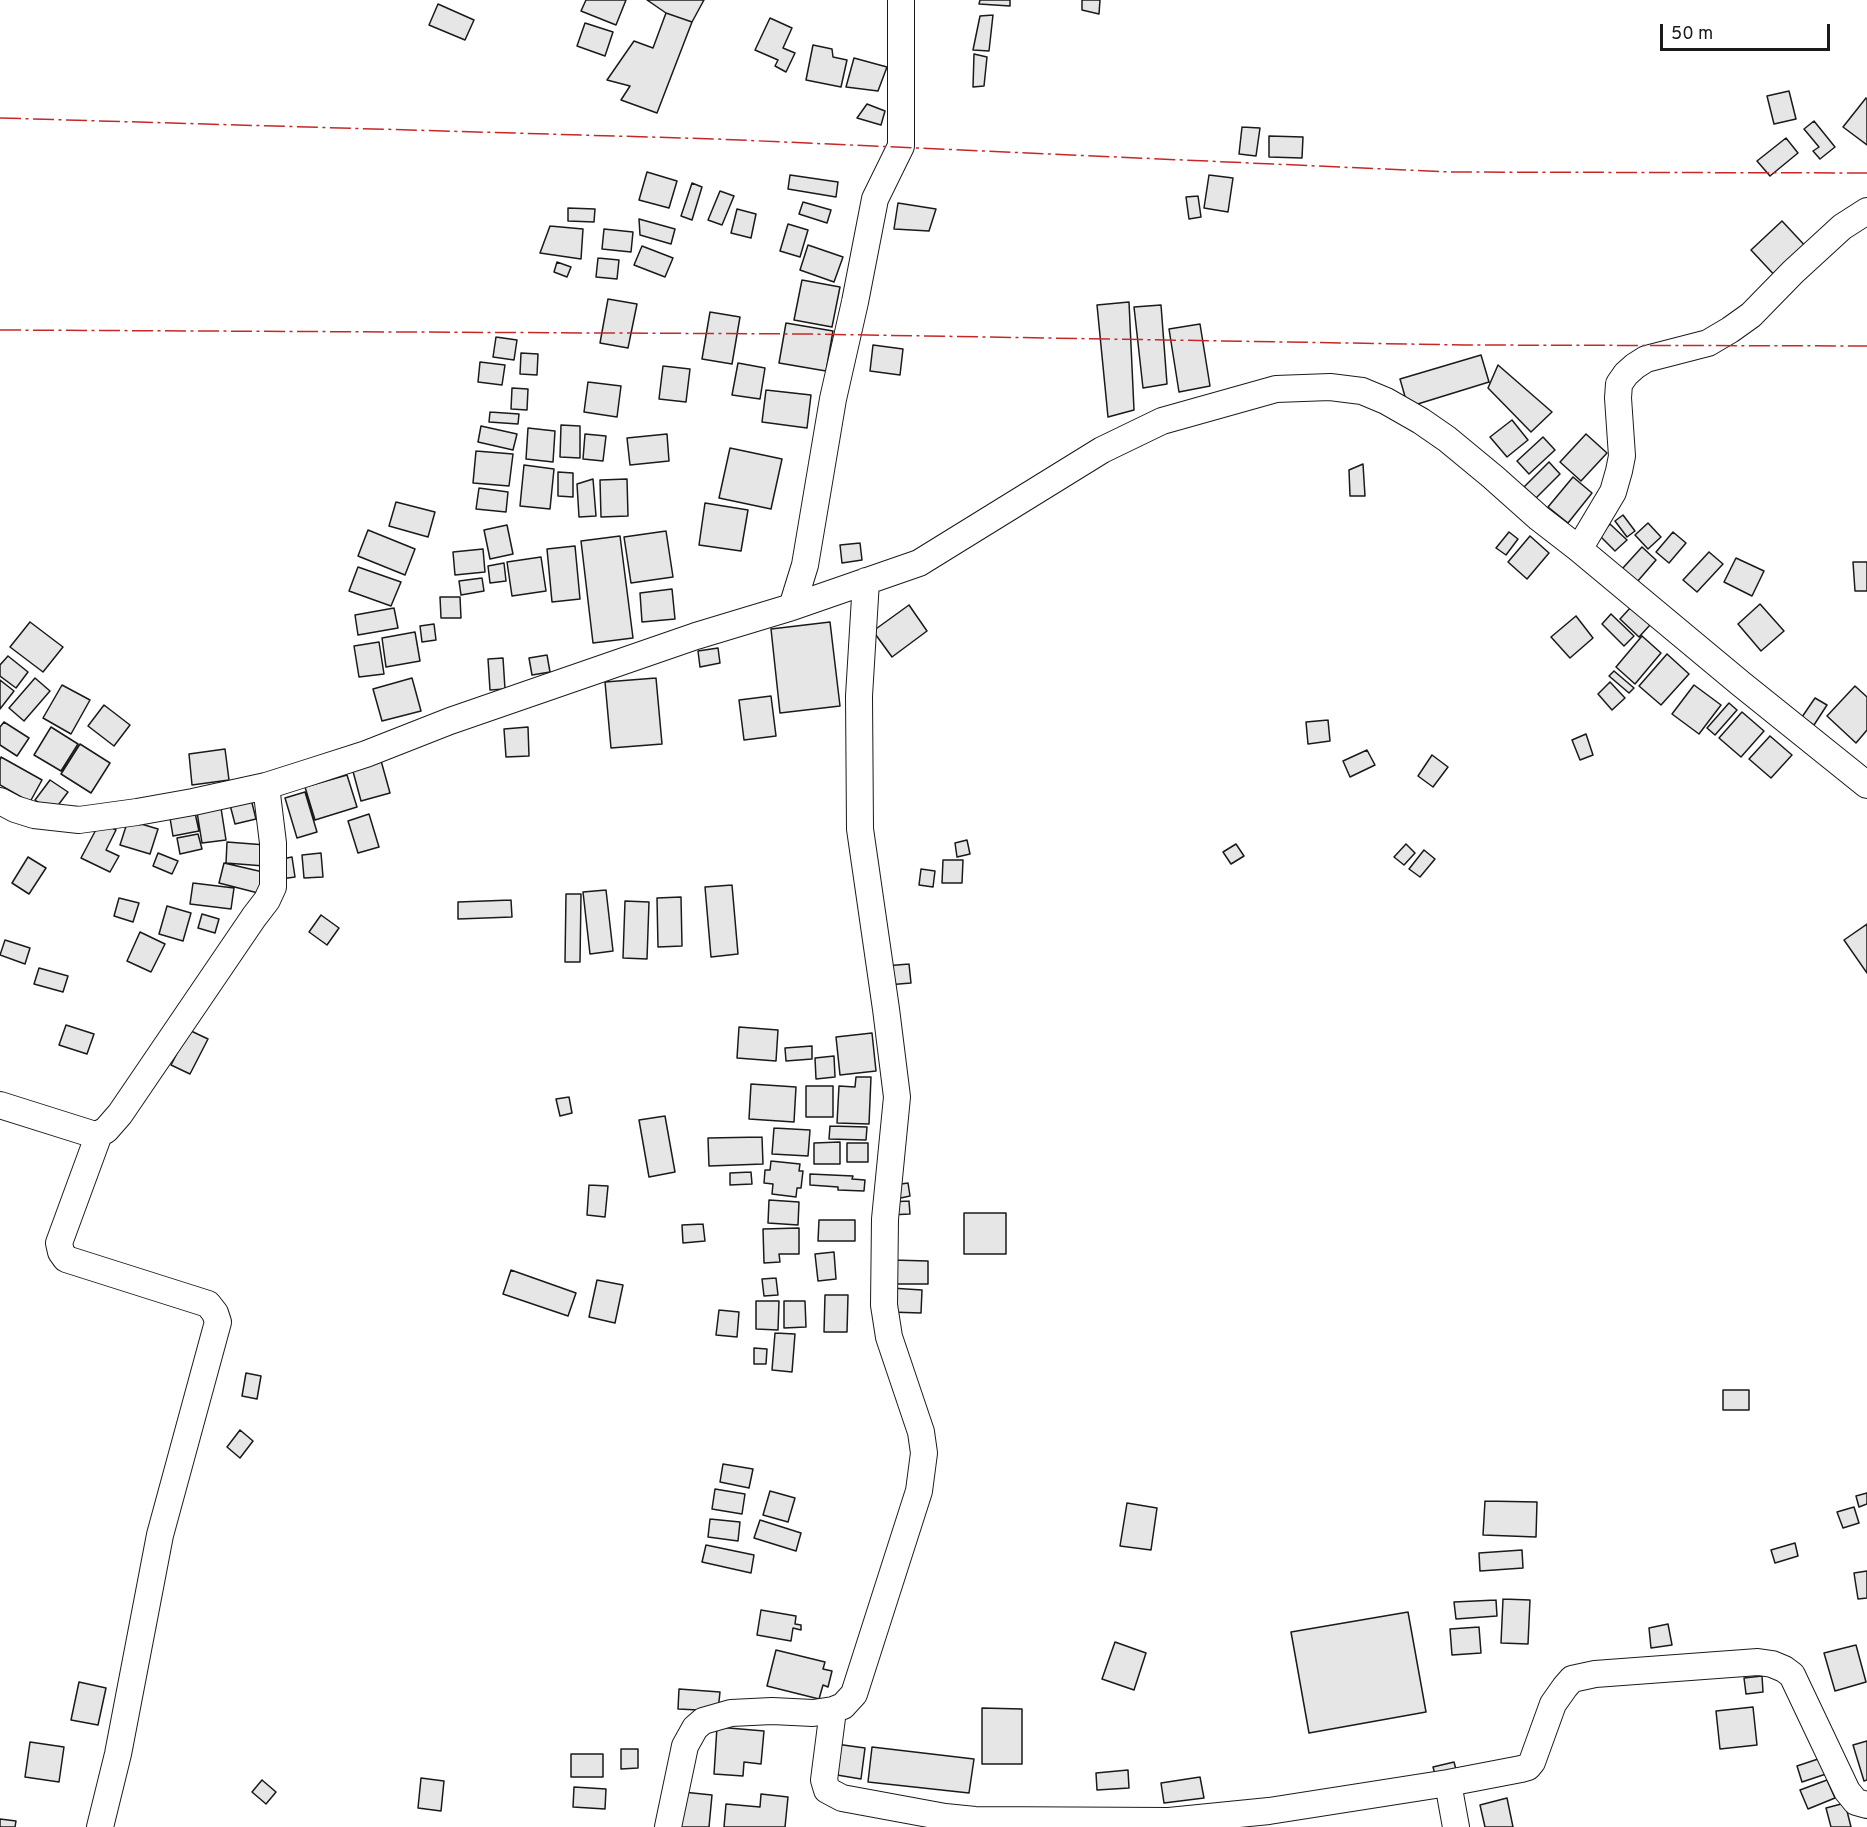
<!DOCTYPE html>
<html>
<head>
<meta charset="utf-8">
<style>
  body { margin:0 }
  #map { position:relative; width:1867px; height:1827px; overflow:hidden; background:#fff; font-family:Overpass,sans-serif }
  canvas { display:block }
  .scale { position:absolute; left:1660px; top:24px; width:170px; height:27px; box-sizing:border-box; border:3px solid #1a1a1a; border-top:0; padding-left:8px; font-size:18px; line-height:21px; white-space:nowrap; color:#1a1a1a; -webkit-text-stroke:4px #fff; paint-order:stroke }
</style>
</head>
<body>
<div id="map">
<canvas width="1867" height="1827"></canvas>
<div class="scale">50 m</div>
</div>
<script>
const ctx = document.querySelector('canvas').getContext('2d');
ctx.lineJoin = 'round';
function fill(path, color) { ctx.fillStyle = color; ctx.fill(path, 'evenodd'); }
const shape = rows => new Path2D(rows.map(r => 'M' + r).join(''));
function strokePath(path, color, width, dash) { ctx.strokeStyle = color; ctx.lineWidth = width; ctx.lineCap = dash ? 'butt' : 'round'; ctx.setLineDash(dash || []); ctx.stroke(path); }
const building = shape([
  [586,0,626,0,616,25,581,11,586,0],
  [647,0,704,0,692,22,666,13,647,0],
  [980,0,1010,0,1010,6,979,4,980,0],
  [1082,0,1100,0,1099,14,1082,10,1082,0],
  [438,4,474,20,465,40,429,25,438,4],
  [666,13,692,22,657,113,621,100,630,86,607,80,634,41,653,48,666,13],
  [993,15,989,51,973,50,980,16,993,15],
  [770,18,792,28,783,48,795,53,786,72,775,66,778,60,755,50,770,18],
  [585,23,613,32,605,56,577,46,585,23],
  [813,45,832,49,833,57,847,60,841,87,806,80,813,45],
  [974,54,987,57,984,86,973,87,974,54],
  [854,58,887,67,878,91,846,87,854,58],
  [1789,91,1796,119,1774,124,1767,96,1789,91],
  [1866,98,1867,99,1867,145,1843,127,1866,98],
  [867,104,885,111,881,125,857,118,867,104],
  [1814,121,1835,147,1820,159,1813,151,1819,147,1804,129,1814,121],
  [1242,127,1260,128,1256,156,1239,154,1242,127],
  [1269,136,1303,137,1302,158,1269,157,1269,136],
  [1786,138,1798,153,1770,176,1757,161,1786,138],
  [647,172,677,181,669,208,639,200,647,172],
  [790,175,838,182,836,197,788,189,790,175],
  [1209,175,1233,178,1228,212,1204,208,1209,175],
  [692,183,702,187,692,220,681,216,692,183],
  [720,191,734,196,722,225,708,220,720,191],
  [1198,196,1201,217,1189,219,1186,197,1198,196],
  [803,202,831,210,827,223,799,214,803,202],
  [898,203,936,209,929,231,894,229,898,203],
  [568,208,595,209,594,222,568,221,568,208],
  [737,209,756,214,751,238,731,233,737,209],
  [639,219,675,229,671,244,640,235,639,219],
  [1782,221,1810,251,1779,280,1751,250,1782,221],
  [788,224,808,230,800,257,780,251,788,224],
  [550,226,583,229,581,259,540,253,550,226],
  [604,229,633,232,631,252,602,249,604,229],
  [808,245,843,257,834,282,800,270,808,245],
  [642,246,673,258,665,277,634,265,642,246],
  [598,258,619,260,617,279,596,277,598,258],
  [557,262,571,267,567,277,554,272,557,262],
  [802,280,840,287,832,327,794,320,802,280],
  [608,299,637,304,628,348,600,343,608,299],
  [1129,302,1134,410,1108,417,1097,305,1129,302],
  [1161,305,1167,384,1143,388,1134,307,1161,305],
  [710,312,740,317,732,364,702,359,710,312],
  [786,323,833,331,826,371,779,363,786,323],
  [1200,324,1210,386,1179,392,1169,329,1200,324],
  [496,337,517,340,514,360,493,357,496,337],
  [873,345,903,349,900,375,870,371,873,345],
  [521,353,538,354,537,375,520,374,521,353],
  [1481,355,1489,382,1408,407,1400,379,1481,355],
  [480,362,505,365,502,385,478,382,480,362],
  [738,363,765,368,760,399,732,395,738,363],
  [1498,365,1552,412,1531,432,1488,388,1498,365],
  [663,366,690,369,686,402,659,399,663,366],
  [588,382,621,386,617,417,584,412,588,382],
  [512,388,528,389,527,410,511,409,512,388],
  [766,390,811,395,807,428,762,422,766,390],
  [490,412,519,414,518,424,489,422,490,412],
  [1512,420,1528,440,1507,457,1490,437,1512,420],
  [561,425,580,426,580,458,560,457,561,425],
  [481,426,517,434,513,450,478,442,481,426],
  [528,428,555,431,553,462,526,459,528,428],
  [585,434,606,436,603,461,583,459,585,434],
  [667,434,669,461,630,465,627,438,667,434],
  [1586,434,1607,453,1581,481,1560,462,1586,434],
  [1543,437,1555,450,1529,474,1517,461,1543,437],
  [730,448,782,459,771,509,719,498,730,448],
  [476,451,513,454,509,486,473,483,476,451],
  [1549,462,1560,474,1536,498,1524,487,1549,462],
  [1363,464,1365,496,1350,496,1349,470,1363,464],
  [524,465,554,469,550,509,520,506,524,465],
  [558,472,573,473,573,497,558,496,558,472],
  [1573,477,1592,493,1568,523,1548,507,1573,477],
  [593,479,596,516,579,517,577,484,593,479],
  [627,479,628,516,601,517,600,480,627,479],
  [479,488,508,492,506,512,476,509,479,488],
  [396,502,435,512,428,537,389,526,396,502],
  [705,503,748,510,741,551,699,545,705,503],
  [1623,515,1635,531,1627,537,1615,521,1623,515],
  [1648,523,1661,537,1648,549,1635,535,1648,523],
  [1610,524,1627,540,1615,551,1599,535,1610,524],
  [507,525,513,554,490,559,484,530,507,525],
  [368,530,415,549,405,575,358,556,368,530],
  [666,531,673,577,631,583,624,537,666,531],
  [1509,532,1518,539,1506,555,1496,548,1509,532],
  [1673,532,1686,543,1669,563,1656,552,1673,532],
  [620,536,633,638,593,643,581,541,620,536],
  [1530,536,1549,553,1527,579,1508,562,1530,536],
  [860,543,862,560,842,563,840,545,860,543],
  [575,546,580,599,552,602,547,549,575,546],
  [1642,547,1656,560,1637,582,1622,569,1642,547],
  [483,549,485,572,455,575,453,552,483,549],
  [1709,552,1723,564,1697,592,1683,580,1709,552],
  [541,557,546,591,512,596,507,562,541,557],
  [1736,558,1764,571,1752,596,1724,582,1736,558],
  [1853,562,1867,562,1867,591,1855,591,1853,562],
  [504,563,506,581,490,583,488,566,504,563],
  [358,567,401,582,391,606,349,591,358,567],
  [482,578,484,591,461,595,459,581,482,578],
  [672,589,675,619,642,622,640,593,672,589],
  [440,597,460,597,461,618,441,618,440,597],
  [1760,604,1784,631,1761,651,1738,624,1760,604],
  [909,605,927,631,892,657,873,631,909,605],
  [1631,607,1650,625,1639,637,1620,619,1631,607],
  [394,608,398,628,358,635,355,615,394,608],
  [1611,614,1634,636,1624,646,1602,624,1611,614],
  [1576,616,1593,638,1570,658,1551,637,1576,616],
  [30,622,63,647,43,672,10,647,30,622],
  [830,622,840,706,780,713,771,629,830,622],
  [434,624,436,640,422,642,420,626,434,624],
  [415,632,420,661,386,667,382,638,415,632],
  [1642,636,1661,653,1635,684,1616,667,1642,636],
  [379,642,384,674,359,677,354,646,379,642],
  [718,648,720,663,700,667,698,651,718,648],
  [1667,654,1689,674,1661,705,1639,686,1667,654],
  [547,655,550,672,532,675,529,658,547,655],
  [8,656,28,672,16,688,0,676,0,665,8,656],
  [503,658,505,689,490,690,488,659,503,658],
  [1614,671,1634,688,1629,693,1609,676,1614,671],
  [35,678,50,691,24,721,9,708,35,678],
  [412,678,421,711,382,721,373,689,412,678],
  [656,678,662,744,611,748,605,682,656,678],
  [0,680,14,691,0,709,0,680],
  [1610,682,1625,698,1612,710,1598,694,1610,682],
  [62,685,90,700,71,734,43,718,62,685],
  [1694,685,1721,705,1699,734,1672,714,1694,685],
  [1855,686,1867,697,1867,730,1856,743,1827,716,1855,686],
  [771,696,776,736,744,740,739,700,771,696],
  [1815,698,1827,705,1814,725,1802,717,1815,698],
  [1729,703,1737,710,1715,735,1707,728,1729,703],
  [104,705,130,725,114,746,88,726,104,705],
  [1742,712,1764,731,1741,757,1719,738,1742,712],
  [1328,720,1330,741,1308,744,1306,722,1328,720],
  [4,722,29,738,17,756,0,745,0,727,4,722],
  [51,727,78,744,61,771,34,755,51,727],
  [528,727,529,756,506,757,504,729,528,727],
  [1586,734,1593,755,1580,760,1572,740,1586,734],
  [1770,736,1792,755,1771,778,1749,759,1770,736],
  [80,744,110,763,91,793,61,774,80,744],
  [225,749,229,780,192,785,189,754,225,749],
  [1367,750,1375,765,1350,777,1343,761,1367,750],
  [1432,755,1448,767,1433,787,1418,776,1432,755],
  [1,757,42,780,30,802,0,785,0,760,1,757],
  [380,757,390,793,361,801,351,764,380,757],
  [347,775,357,807,315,820,305,787,347,775],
  [50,780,68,792,53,812,35,800,50,780],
  [305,792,317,832,297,838,285,798,305,792],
  [250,795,256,819,235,824,229,801,250,795],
  [221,808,226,840,202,843,197,812,221,808],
  [195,813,199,831,173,836,170,818,195,813],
  [369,814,379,847,358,853,348,821,369,814],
  [128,820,158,829,150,854,120,845,128,820],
  [100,822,116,830,106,850,119,856,110,872,81,858,100,822],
  [198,834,202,849,180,854,177,838,198,834],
  [967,840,970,854,957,857,955,843,967,840],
  [227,842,266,845,264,866,226,863,227,842],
  [1236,844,1244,856,1231,864,1223,852,1236,844],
  [1406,844,1415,853,1404,865,1394,857,1406,844],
  [1424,850,1435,859,1420,877,1409,869,1424,850],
  [158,853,178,861,172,874,153,866,158,853],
  [321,853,323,877,304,878,302,855,321,853],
  [28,857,46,868,29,894,12,883,28,857],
  [292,857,295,877,281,879,277,860,292,857],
  [943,860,963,860,962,883,942,883,943,860],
  [224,863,263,872,258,893,219,883,224,863],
  [921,869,935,871,933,887,919,885,921,869],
  [193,883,234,888,231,909,190,904,193,883],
  [732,885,738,954,711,957,705,887,732,885],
  [606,890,613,951,590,954,583,892,606,890],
  [566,894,581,894,580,962,565,962,566,894],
  [681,897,682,946,658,947,657,898,681,897],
  [119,898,139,903,133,922,114,916,119,898],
  [511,900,512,917,458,919,458,902,511,900],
  [625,901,649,902,647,959,623,958,625,901],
  [167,906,191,913,183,941,159,934,167,906],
  [202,914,219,919,215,933,198,928,202,914],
  [321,915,339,928,327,945,309,932,321,915],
  [1867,924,1867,973,1844,940,1867,924],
  [140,932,165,944,151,972,127,961,140,932],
  [5,940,30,948,25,964,0,955,5,940],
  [909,964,911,983,887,985,885,966,909,964],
  [39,968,68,976,63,992,34,984,39,968],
  [66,1025,94,1034,87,1054,59,1045,66,1025],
  [739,1027,778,1030,776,1061,737,1058,739,1027],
  [189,1030,208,1039,190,1074,171,1065,189,1030],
  [872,1033,876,1071,840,1075,836,1037,872,1033],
  [812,1046,812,1059,786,1061,785,1048,812,1046],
  [834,1056,835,1077,816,1079,815,1058,834,1056],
  [856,1077,871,1077,869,1124,837,1123,839,1086,855,1087,856,1077],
  [751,1084,796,1087,794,1122,749,1119,751,1084],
  [806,1086,833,1086,833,1117,806,1117,806,1086],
  [569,1097,572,1113,560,1116,556,1099,569,1097],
  [665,1116,675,1172,649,1177,639,1120,665,1116],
  [830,1126,867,1127,866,1140,829,1139,830,1126],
  [774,1128,810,1130,808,1156,772,1154,774,1128],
  [762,1137,763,1164,709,1166,708,1138,762,1137],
  [840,1142,840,1164,814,1164,814,1143,840,1142],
  [847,1143,868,1143,868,1162,847,1162,847,1143],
  [771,1161,800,1164,799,1171,803,1171,801,1188,797,1188,796,1197,772,1194,773,1184,764,1183,765,1170,770,1170,771,1161],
  [751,1172,752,1184,730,1185,730,1173,751,1172],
  [810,1174,853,1176,852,1179,865,1180,864,1191,838,1190,838,1187,810,1185,810,1174],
  [908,1183,910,1196,896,1199,894,1185,908,1183],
  [589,1185,608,1186,605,1217,587,1215,589,1185],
  [769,1200,799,1202,798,1225,768,1223,769,1200],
  [909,1201,910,1214,889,1215,889,1202,909,1201],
  [964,1213,1006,1213,1006,1254,964,1254,964,1213],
  [819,1220,855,1220,855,1241,818,1241,819,1220],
  [703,1224,705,1241,683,1243,682,1225,703,1224],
  [799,1228,799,1254,779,1254,780,1262,764,1263,763,1229,799,1228],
  [834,1252,836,1279,818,1281,815,1254,834,1252],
  [892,1260,928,1261,928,1284,891,1284,892,1260],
  [511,1270,576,1293,568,1316,503,1294,511,1270],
  [776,1278,778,1295,764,1296,762,1279,776,1278],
  [597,1280,623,1285,615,1323,589,1317,597,1280],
  [891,1288,922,1290,921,1313,889,1312,891,1288],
  [825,1295,848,1295,847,1332,824,1332,825,1295],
  [756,1301,779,1301,778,1330,756,1329,756,1301],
  [784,1301,805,1301,806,1327,784,1328,784,1301],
  [719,1310,739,1312,737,1337,716,1335,719,1310],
  [775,1333,795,1334,792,1372,772,1370,775,1333],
  [754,1348,767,1349,766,1364,754,1364,754,1348],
  [246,1373,261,1376,257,1399,242,1396,246,1373],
  [1723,1390,1749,1390,1749,1410,1723,1410,1723,1390],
  [240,1430,253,1441,240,1458,227,1447,240,1430],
  [723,1464,753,1469,749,1488,720,1482,723,1464],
  [715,1489,745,1494,742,1514,712,1509,715,1489],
  [770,1491,795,1498,788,1522,763,1515,770,1491],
  [1867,1493,1867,1504,1859,1507,1856,1496,1867,1493],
  [1485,1501,1537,1502,1536,1537,1483,1535,1485,1501],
  [1127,1503,1157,1508,1151,1550,1120,1546,1127,1503],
  [1854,1507,1859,1523,1843,1528,1837,1512,1854,1507],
  [710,1519,740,1522,738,1541,708,1537,710,1519],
  [760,1520,801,1533,796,1551,754,1538,760,1520],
  [1795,1543,1798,1556,1775,1563,1771,1550,1795,1543],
  [706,1545,754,1555,751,1573,702,1562,706,1545],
  [1522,1550,1523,1568,1480,1571,1479,1553,1522,1550],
  [1867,1571,1867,1598,1858,1599,1854,1573,1867,1571],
  [1503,1599,1530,1600,1528,1644,1501,1643,1503,1599],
  [1496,1600,1497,1616,1456,1619,1454,1602,1496,1600],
  [761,1610,796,1616,795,1624,801,1625,801,1630,793,1628,791,1641,757,1635,761,1610],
  [1408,1612,1426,1712,1309,1733,1291,1632,1408,1612],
  [1668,1624,1672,1645,1651,1648,1649,1628,1668,1624],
  [1479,1627,1481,1653,1452,1655,1450,1629,1479,1627],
  [1115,1642,1146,1653,1134,1690,1102,1679,1115,1642],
  [1856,1645,1866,1682,1835,1691,1824,1653,1856,1645],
  [776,1650,825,1662,823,1669,832,1671,828,1687,823,1685,819,1699,767,1686,776,1650],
  [1762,1676,1763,1692,1746,1694,1744,1678,1762,1676],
  [79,1682,106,1688,98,1725,71,1720,79,1682],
  [679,1689,720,1692,718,1711,678,1709,679,1689],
  [1753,1707,1757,1745,1720,1749,1716,1711,1753,1707],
  [982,1708,1022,1709,1022,1764,982,1764,982,1708],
  [717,1727,764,1731,761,1764,744,1762,743,1776,714,1774,717,1727],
  [1867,1741,1867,1780,1864,1781,1853,1745,1867,1741],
  [30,1742,64,1747,59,1782,25,1777,30,1742],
  [836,1744,865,1748,861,1779,831,1774,836,1744],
  [872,1747,974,1759,969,1793,868,1782,872,1747],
  [621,1749,638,1749,638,1768,621,1769,621,1749],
  [571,1754,603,1754,603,1777,571,1777,571,1754],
  [1821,1758,1826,1774,1802,1782,1797,1766,1821,1758],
  [1454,1762,1458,1777,1437,1782,1433,1767,1454,1762],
  [1128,1770,1129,1788,1097,1790,1096,1773,1128,1770],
  [1200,1777,1204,1798,1164,1803,1161,1783,1200,1777],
  [421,1778,444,1781,441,1811,418,1808,421,1778],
  [262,1780,276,1792,266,1804,252,1792,262,1780],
  [1827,1780,1835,1798,1808,1809,1800,1790,1827,1780],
  [574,1787,606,1789,605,1809,573,1807,574,1787],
  [683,1792,712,1795,709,1827,679,1827,683,1792],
  [761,1794,788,1797,785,1827,724,1827,726,1804,760,1807,761,1794],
  [1507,1798,1513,1827,1485,1827,1480,1805,1507,1798],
  [1845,1803,1851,1827,1831,1827,1826,1808,1845,1803],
  [0,1819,16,1821,15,1827,0,1827,0,1819]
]);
const minor = shape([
  [1579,549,1613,492,1619,471,1622,456,1618,398,1619,384,1626,374,1635,366,1646,359,1708,343,1730,330,1751,315,1793,272,1842,227,1867,211],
  [792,607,805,565,833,399,855,302,875,199,901,146,901,0],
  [0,801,15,809,34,815,79,820,137,812,193,802,266,786,307,773,366,754,450,721,696,636,792,607,919,563,1102,450,1162,421,1276,389,1330,387,1362,391,1386,401,1421,421,1447,439,1493,477,1539,518,1579,549,1740,683,1867,785],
  [0,1105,92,1134,99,1134,106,1130,120,1114,254,917,267,900,273,887,273,843,266,786],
  [99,1134,59,1243,61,1252,66,1259,208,1304,215,1313,218,1322,160,1535,118,1754,100,1827],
  [833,1710,824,1780,827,1790,842,1798,945,1817,975,1820,1169,1821,1269,1811,1448,1783,1521,1769,1528,1767,1532,1762,1553,1704,1565,1687,1572,1679,1595,1674,1758,1662,1772,1664,1784,1669,1792,1675,1847,1791,1856,1802,1867,1805],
  [1448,1783,1456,1827],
  [668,1827,685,1746,695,1728,703,1721,731,1713,772,1711,813,1713,833,1710,843,1706,854,1694,919,1491,924,1453,921,1432,889,1337,884,1305,885,1219,897,1097,886,1009,860,829,859,696,866,581]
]);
const power = shape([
  [0,118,717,139,1450,172,1867,173],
  [0,330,808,334,1465,345,1867,346]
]);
fill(building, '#e6e6e6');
strokePath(building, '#1a1a1a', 1.5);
strokePath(minor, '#1a1a1a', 28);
strokePath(minor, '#fff', 26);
strokePath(power, '#c62828', 1.5, [21, 4.5, 3, 4.5]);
</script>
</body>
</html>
